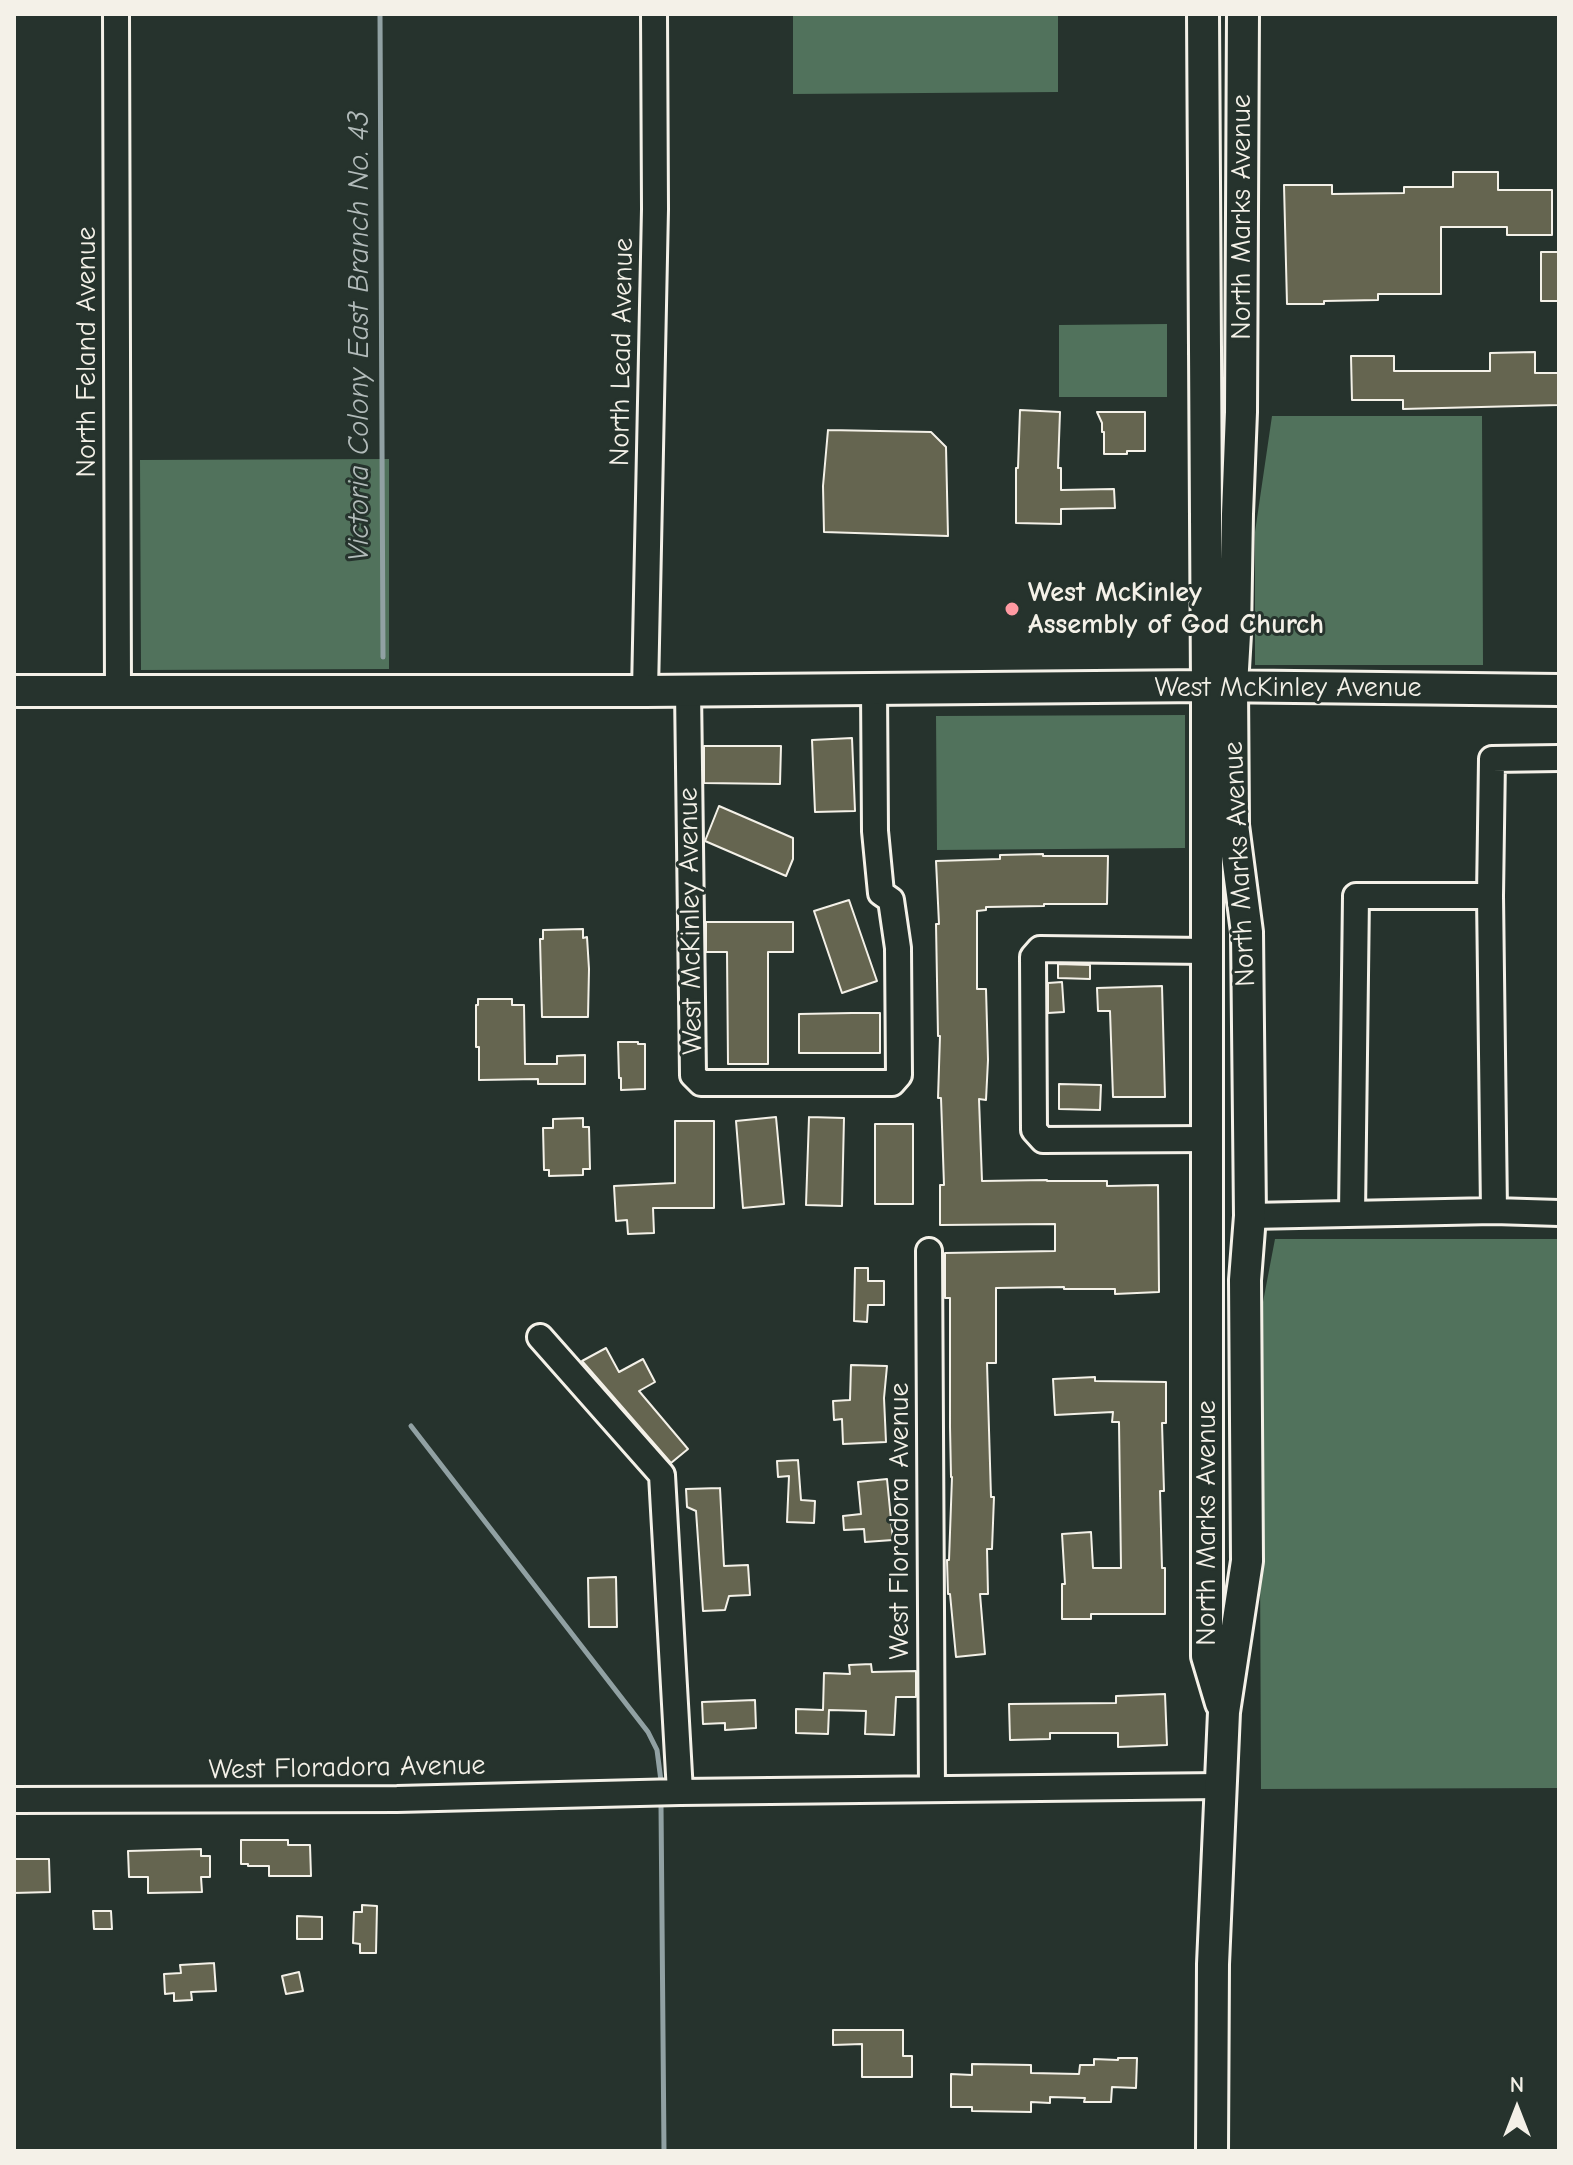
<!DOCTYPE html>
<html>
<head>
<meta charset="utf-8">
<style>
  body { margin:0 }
  #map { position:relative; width:1573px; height:2165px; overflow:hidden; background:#26332d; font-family:"Comic Neue",sans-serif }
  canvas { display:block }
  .frame { position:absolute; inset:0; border:16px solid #f4f1e8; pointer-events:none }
  .north { position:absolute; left:1477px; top:2069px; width:80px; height:80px; -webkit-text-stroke:6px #26332d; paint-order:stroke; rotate:0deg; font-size:22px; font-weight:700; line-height:32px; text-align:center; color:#f4f1e8 }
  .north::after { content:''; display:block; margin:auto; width:28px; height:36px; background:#f4f1e8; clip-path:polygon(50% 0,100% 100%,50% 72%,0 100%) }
</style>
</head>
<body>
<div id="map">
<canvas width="1573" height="2165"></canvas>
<div class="frame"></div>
<div class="north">N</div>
</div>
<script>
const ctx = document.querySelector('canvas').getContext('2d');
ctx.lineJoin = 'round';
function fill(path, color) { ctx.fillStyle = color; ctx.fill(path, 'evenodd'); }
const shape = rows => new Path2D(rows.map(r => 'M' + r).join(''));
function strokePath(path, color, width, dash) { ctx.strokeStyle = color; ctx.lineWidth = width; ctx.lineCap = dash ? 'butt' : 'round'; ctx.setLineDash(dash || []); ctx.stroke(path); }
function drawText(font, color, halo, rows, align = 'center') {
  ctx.font = font + ' "Comic Neue",sans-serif'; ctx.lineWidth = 6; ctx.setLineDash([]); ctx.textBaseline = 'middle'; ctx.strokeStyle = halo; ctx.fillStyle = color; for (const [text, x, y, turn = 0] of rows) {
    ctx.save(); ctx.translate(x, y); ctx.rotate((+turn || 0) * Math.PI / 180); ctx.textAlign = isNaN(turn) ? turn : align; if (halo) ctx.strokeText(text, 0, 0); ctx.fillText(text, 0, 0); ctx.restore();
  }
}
const green = shape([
  [793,14,1058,14,1058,92,793,94],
  [1167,324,1167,397,1059,397,1059,325],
  [1272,416,1482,416,1483,665,1255,665,1255,532],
  [389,459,389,669,141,670,140,460],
  [1185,715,1185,848,937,850,936,716],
  [1275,1239,1559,1239,1559,1788,1261,1789,1259,1323]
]);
const stream = shape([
  [380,14,383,657],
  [411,1426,648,1732,657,1750,661,1781],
  [661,1805,664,2151]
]);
const building = shape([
  [1453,172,1498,172,1498,190,1552,190,1552,235,1507,235,1507,227,1441,227,1441,294,1378,294,1378,300,1324,301,1324,304,1287,304,1284,185,1332,185,1332,194,1404,193,1404,187,1453,187,1453,172],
  [1541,252,1559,252,1559,301,1541,301,1541,252],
  [1535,352,1535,373,1559,373,1559,405,1403,409,1403,400,1352,400,1351,356,1394,356,1394,371,1490,371,1490,353,1535,352],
  [1020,410,1060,412,1058,468,1061,468,1061,490,1114,489,1115,508,1061,509,1061,524,1016,523,1016,468,1018,468,1020,410],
  [1097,412,1145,412,1145,451,1127,451,1127,454,1104,454,1104,432,1102,432,1102,423,1097,412],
  [828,430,931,432,946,447,948,536,824,532,823,486,828,430],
  [852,738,855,811,815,812,812,740,852,738],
  [704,746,781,746,780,784,704,783,704,746],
  [719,806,793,838,793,859,786,876,705,841,719,806],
  [1043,854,1043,856,1108,856,1107,904,1044,904,1044,906,986,907,986,910,977,911,977,989,986,989,988,1060,986,1100,979,1099,982,1181,1047,1180,1047,1181,1107,1181,1107,1186,1158,1185,1159,1292,1115,1294,1115,1289,1064,1289,1064,1287,996,1288,996,1363,987,1363,991,1497,994,1497,992,1549,987,1549,988,1594,980,1594,985,1654,956,1657,950,1594,948,1594,947,1560,949,1560,952,1477,951,1477,950,1427,950,1298,945,1298,945,1253,1055,1251,1055,1224,940,1225,940,1185,944,1185,941,1098,938,1098,940,1036,938,1036,936,924,939,924,936,861,1000,859,1000,855,1043,854],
  [849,900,877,981,842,993,814,911,849,900],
  [706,922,793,922,793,952,768,952,768,1064,728,1064,727,952,706,952,706,922],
  [583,929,583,938,587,937,589,969,588,1017,542,1017,540,939,543,939,543,930,583,929],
  [1058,964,1090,965,1090,979,1058,978,1058,964],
  [1062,982,1064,1012,1048,1013,1048,983,1062,982],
  [1162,986,1165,1097,1113,1097,1110,1011,1098,1011,1097,988,1162,986],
  [478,999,512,999,512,1005,524,1005,525,1064,557,1064,557,1056,585,1055,585,1084,538,1084,538,1079,479,1080,479,1047,476,1047,476,1005,478,1005,478,999],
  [852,1013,880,1013,880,1053,799,1053,799,1014,852,1013],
  [618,1042,638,1042,638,1044,645,1044,645,1089,621,1090,621,1078,619,1078,618,1042],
  [1059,1084,1101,1085,1100,1110,1059,1109,1059,1084],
  [776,1117,784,1204,743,1208,736,1121,776,1117],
  [809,1117,844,1118,842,1206,806,1205,809,1117],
  [583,1118,583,1127,589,1127,590,1169,583,1169,583,1175,549,1176,549,1170,544,1170,543,1128,553,1128,553,1119,583,1118],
  [675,1121,714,1121,714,1208,653,1208,654,1233,628,1234,627,1220,616,1221,614,1186,675,1183,675,1121],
  [875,1124,913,1124,913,1204,875,1204,875,1124],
  [855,1268,868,1268,868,1281,884,1281,884,1305,868,1305,867,1322,854,1321,855,1268],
  [606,1348,619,1372,643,1359,655,1382,639,1391,688,1449,671,1463,582,1361,606,1348],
  [851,1365,887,1366,884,1398,886,1442,843,1444,842,1419,834,1420,833,1401,850,1400,851,1365],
  [1095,1377,1095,1381,1166,1382,1166,1423,1162,1423,1164,1491,1160,1491,1162,1568,1165,1568,1165,1614,1091,1614,1091,1619,1062,1619,1062,1584,1065,1584,1062,1534,1091,1532,1093,1568,1121,1568,1119,1422,1112,1422,1113,1412,1055,1415,1053,1379,1095,1377],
  [798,1460,801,1500,815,1501,814,1523,787,1522,789,1476,778,1477,777,1461,798,1460],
  [887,1479,893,1540,865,1542,864,1529,844,1530,843,1516,861,1514,858,1482,887,1479],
  [720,1488,724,1566,748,1565,750,1595,729,1596,725,1610,703,1611,696,1511,687,1507,686,1489,720,1488],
  [616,1577,617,1627,589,1627,588,1578,616,1577],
  [871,1664,872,1672,916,1671,916,1697,896,1697,894,1735,865,1734,866,1711,829,1710,828,1734,796,1733,796,1709,823,1710,824,1673,850,1674,849,1665,871,1664],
  [1165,1694,1167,1745,1118,1747,1118,1733,1050,1733,1050,1739,1010,1740,1009,1704,1116,1703,1116,1696,1165,1694],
  [755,1700,756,1728,725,1730,725,1723,703,1724,702,1702,755,1700],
  [241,1840,288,1840,288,1845,310,1845,311,1876,269,1876,269,1866,248,1866,248,1864,241,1864,241,1840],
  [201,1849,201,1856,210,1856,210,1877,201,1877,202,1892,148,1893,148,1877,129,1877,128,1851,201,1849],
  [14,1859,49,1859,50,1892,14,1893,14,1859],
  [362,1905,377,1906,376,1953,360,1953,360,1944,353,1943,354,1912,362,1912,362,1905],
  [93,1911,111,1911,112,1929,94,1929,93,1911],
  [297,1916,322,1917,322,1939,297,1939,297,1916],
  [214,1963,216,1991,191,1992,192,2000,174,2001,174,1993,165,1994,164,1974,181,1973,180,1965,214,1963],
  [299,1972,303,1991,286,1994,282,1976,299,1972],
  [833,2030,903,2030,903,2056,912,2056,912,2077,862,2077,862,2044,833,2045,833,2030],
  [1118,2058,1137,2058,1136,2088,1112,2087,1111,2102,1084,2102,1085,2098,1050,2097,1050,2103,1031,2102,1031,2112,972,2111,972,2107,951,2107,951,2074,972,2075,972,2064,1031,2065,1031,2073,1079,2074,1080,2065,1094,2065,1094,2059,1118,2060,1118,2058]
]);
const minor = shape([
  [116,14,118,690],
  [688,690,693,1075,701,1083,892,1083,899,1075,898,948,891,900,881,893,875,831,874,689],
  [645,691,655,209,654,14],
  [1206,1139,1043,1140,1034,1130,1033,957,1040,949,1206,951],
  [1494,1211,1490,896,1492,759,1559,758],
  [1352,1213,1356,896,1490,896],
  [1250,1216,1494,1211,1559,1213],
  [929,1251,932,1789],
  [540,1337,662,1475,680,1792],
  [14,1800,397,1799,680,1792,1220,1786]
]);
const major = shape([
  [1203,14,1207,686,1207,1656,1221,1703],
  [14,691,645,691,1207,686,1559,690],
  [1212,2151,1213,1964,1224,1712,1247,1561,1245,1280,1250,1216,1247,932,1233,825,1232,686,1235,634,1237,514,1241,412,1243,14]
]);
const markers = [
  [1012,609,8,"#ff9aa2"]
];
const streetNames = [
  ["North Marks Avenue",1242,217,-90],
  ["North Feland Avenue",87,352,-90],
  ["North Lead Avenue",622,352,-89],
  ["West McKinley Avenue",1288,688],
  ["North Marks Avenue",1240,864,-93],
  ["West McKinley Avenue",691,921,-91],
  ["West Floradora Avenue",900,1521,-90],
  ["North Marks Avenue",1207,1523,-90],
  ["West Floradora Avenue",347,1768,-1]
];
const poiNames = [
  ["West McKinley",1028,593],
  ["Assembly of God Church",1028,625]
];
const waterNames = [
  ["Victoria Colony East Branch No. 43",360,336,-90]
];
fill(green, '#51725c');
strokePath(stream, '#91a1a3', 5);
fill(building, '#656550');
strokePath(building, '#f4f1e8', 2);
strokePath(minor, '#f4f1e8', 30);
strokePath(major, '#f4f1e8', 36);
strokePath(minor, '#26332d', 24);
strokePath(major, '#26332d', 30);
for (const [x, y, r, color] of markers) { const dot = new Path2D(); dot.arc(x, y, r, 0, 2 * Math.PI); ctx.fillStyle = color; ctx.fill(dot); strokePath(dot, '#26332d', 3); }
drawText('28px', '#f4f1e8', '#26332d', streetNames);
drawText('bold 28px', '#f4f1e8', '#26332d', poiNames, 'left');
drawText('italic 30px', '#b2bbba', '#26332d', waterNames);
</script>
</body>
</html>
